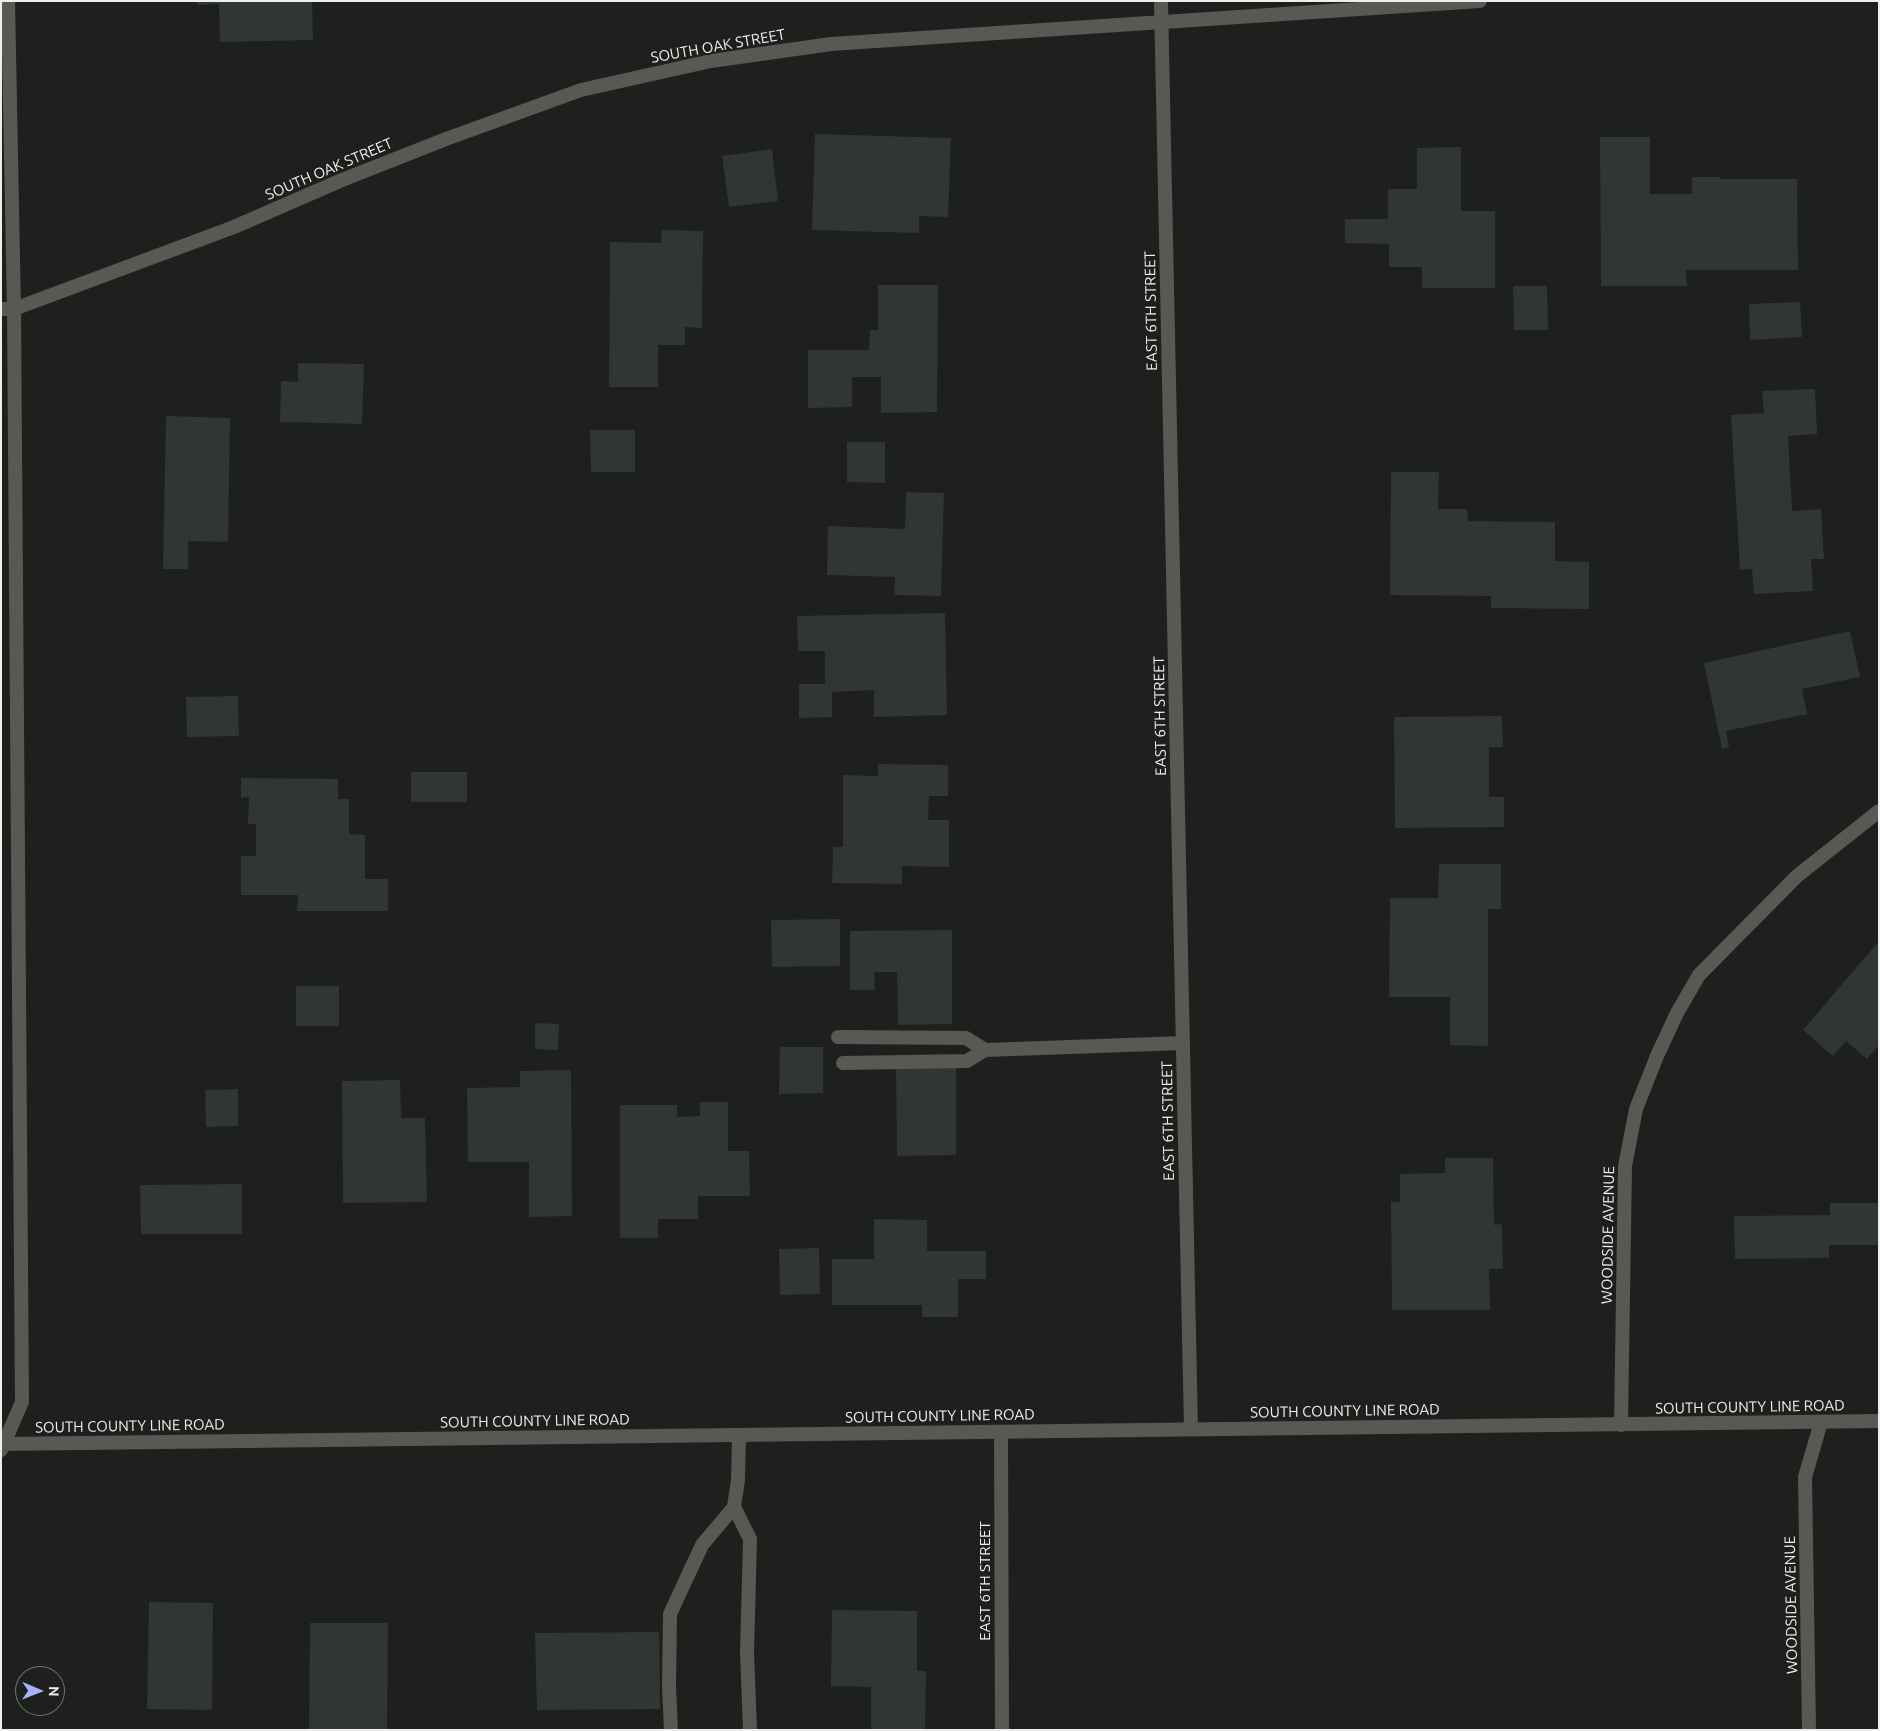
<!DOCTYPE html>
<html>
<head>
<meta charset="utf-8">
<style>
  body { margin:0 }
  #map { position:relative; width:1880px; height:1731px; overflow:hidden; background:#1d201c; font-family:Ubuntu,sans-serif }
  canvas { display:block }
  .frame { position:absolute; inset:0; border:2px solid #edefec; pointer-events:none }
  .north { position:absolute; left:15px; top:1666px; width:50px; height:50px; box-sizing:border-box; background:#1d201c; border:1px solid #70736f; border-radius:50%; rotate:91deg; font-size:14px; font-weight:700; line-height:20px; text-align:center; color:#edefec }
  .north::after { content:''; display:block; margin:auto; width:18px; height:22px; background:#a6b1fc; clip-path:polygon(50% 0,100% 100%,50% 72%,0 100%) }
</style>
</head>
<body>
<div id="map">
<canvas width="1880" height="1731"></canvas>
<div class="frame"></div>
<div class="north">N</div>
</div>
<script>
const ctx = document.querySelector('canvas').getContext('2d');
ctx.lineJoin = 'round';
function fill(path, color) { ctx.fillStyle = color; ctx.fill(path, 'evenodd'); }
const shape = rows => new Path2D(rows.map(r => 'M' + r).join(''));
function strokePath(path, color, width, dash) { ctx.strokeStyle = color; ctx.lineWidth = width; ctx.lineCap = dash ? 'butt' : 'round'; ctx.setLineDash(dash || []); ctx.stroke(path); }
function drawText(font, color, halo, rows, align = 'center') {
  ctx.font = font + ' Ubuntu,sans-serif'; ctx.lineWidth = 4; ctx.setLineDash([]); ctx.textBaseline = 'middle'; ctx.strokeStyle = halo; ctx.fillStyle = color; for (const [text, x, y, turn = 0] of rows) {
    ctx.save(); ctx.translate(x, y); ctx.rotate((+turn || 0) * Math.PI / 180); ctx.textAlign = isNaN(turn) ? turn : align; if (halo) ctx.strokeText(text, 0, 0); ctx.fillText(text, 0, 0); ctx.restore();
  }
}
const building = shape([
  [197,1,312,1,313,40,220,42,219,4,198,5],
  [815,134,951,138,948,217,919,216,919,233,812,230],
  [1600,137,1650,137,1650,194,1692,194,1692,177,1720,177,1720,179,1797,179,1798,270,1686,270,1687,286,1601,286],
  [1461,147,1461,211,1495,211,1495,288,1422,288,1422,267,1389,267,1389,244,1345,243,1345,219,1388,219,1388,189,1417,189,1417,148],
  [772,149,778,201,729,207,722,156],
  [662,230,703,231,702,328,685,327,685,345,658,345,658,387,609,387,610,242,661,243],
  [878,285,938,285,937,412,881,413,881,377,852,377,852,407,808,408,808,350,869,350,870,330,878,330],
  [1513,286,1547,286,1548,330,1514,330],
  [1800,302,1802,337,1750,340,1749,304],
  [298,363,364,364,362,424,280,422,281,381,298,382],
  [1815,389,1817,434,1788,436,1792,511,1821,509,1824,559,1811,559,1813,591,1754,594,1752,569,1740,570,1731,415,1764,413,1762,391],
  [166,416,230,418,228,542,188,541,188,569,163,569],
  [590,430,635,430,635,472,591,472],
  [847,442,885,442,885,483,847,482],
  [1391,472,1439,472,1438,509,1467,509,1468,521,1555,522,1555,561,1589,562,1589,609,1491,608,1491,596,1390,595],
  [906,492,944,493,941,596,894,595,895,577,827,575,828,526,905,529],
  [945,613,947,715,874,717,874,690,832,692,832,717,799,718,799,684,825,684,825,651,798,651,797,616],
  [1850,631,1860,677,1802,689,1807,714,1726,731,1729,747,1722,749,1704,663],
  [238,696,239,736,187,737,186,697],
  [1502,716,1503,747,1489,747,1489,797,1504,797,1504,827,1395,828,1394,717],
  [878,764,948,765,948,796,929,796,928,820,949,820,949,867,902,866,902,884,832,883,833,847,843,847,843,775,878,776],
  [411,772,467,772,467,802,411,802],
  [241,778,338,779,338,799,349,799,349,834,365,835,365,879,388,879,388,911,297,911,298,895,241,895,241,856,256,856,256,824,248,824,249,797,241,798],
  [1439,864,1501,864,1501,909,1488,909,1488,1046,1450,1045,1450,997,1389,997,1390,898,1438,898],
  [840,919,840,966,772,967,771,920],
  [952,930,952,1024,898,1025,897,972,874,972,875,990,850,990,850,931],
  [1879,941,1879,1045,1867,1059,1846,1041,1833,1056,1803,1030],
  [296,986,339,986,339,1026,296,1026],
  [535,1023,559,1024,558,1050,535,1049],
  [780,1047,823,1047,823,1093,779,1094],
  [956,1062,956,1155,897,1156,896,1063],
  [571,1070,572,1216,529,1217,529,1162,468,1162,467,1088,520,1087,520,1071],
  [400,1080,401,1118,425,1118,427,1202,343,1203,342,1081],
  [238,1089,238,1126,206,1127,205,1090],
  [700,1102,728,1102,728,1151,749,1151,750,1196,698,1196,698,1219,658,1219,658,1238,620,1238,620,1105,677,1105,677,1117,700,1116],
  [1445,1158,1493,1158,1494,1225,1502,1224,1503,1269,1489,1269,1490,1310,1392,1310,1391,1202,1400,1202,1400,1174,1445,1173],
  [242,1184,242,1234,141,1234,140,1185],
  [1830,1203,1879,1203,1879,1245,1829,1245,1829,1258,1735,1259,1734,1216,1830,1215],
  [874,1219,927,1220,927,1251,986,1251,986,1279,958,1279,958,1317,922,1317,922,1305,832,1305,832,1259,874,1259],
  [819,1248,820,1294,780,1295,779,1249],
  [149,1602,213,1603,212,1710,147,1709],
  [832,1610,917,1611,917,1671,926,1671,925,1730,871,1730,871,1687,831,1686],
  [310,1623,388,1623,387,1730,309,1730],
  [659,1632,660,1709,537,1710,535,1633]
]);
const service = shape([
  [838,1037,966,1038,985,1050],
  [843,1063,967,1061,985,1050,1183,1043],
  [734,1507,750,1539,747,1653,750,1730],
  [671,1730,669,1687,670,1614,702,1545,734,1507,738,1480,739,1435]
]);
const minor = shape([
  [1,309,14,309,234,227,342,180,446,139,581,90,711,61,831,44,1480,1],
  [1621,1425,1625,1166,1636,1109,1657,1056,1677,1013,1699,975,1797,876,1879,811],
  [1001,1432,1002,1730],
  [1,1450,22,1402,14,309,8,1],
  [1809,1730,1805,1477,1821,1422]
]);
const tertiary = shape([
  [1161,1,1191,1429]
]);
const secondary = shape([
  [1,1444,1879,1421]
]);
const streetNames = [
  ["SOUTH OAK STREET",718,46,-10],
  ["SOUTH OAK STREET",329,169,-23],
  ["EAST 6TH STREET",1151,311,-91],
  ["EAST 6TH STREET",1160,716,-91],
  ["EAST 6TH STREET",1168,1121,-91],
  ["WOODSIDE AVENUE",1608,1235,-89],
  ["SOUTH COUNTY LINE ROAD",1750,1407,-1],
  ["SOUTH COUNTY LINE ROAD",1345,1411,-1],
  ["SOUTH COUNTY LINE ROAD",940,1416,-1],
  ["SOUTH COUNTY LINE ROAD",535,1421,-1],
  ["SOUTH COUNTY LINE ROAD",130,1426,-1],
  ["EAST 6TH STREET",985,1581,-90],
  ["WOODSIDE AVENUE",1791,1605,-91]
];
fill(building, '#313633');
strokePath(service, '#565954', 14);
strokePath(minor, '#565954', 14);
strokePath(tertiary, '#565954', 14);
strokePath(secondary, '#565954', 14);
drawText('15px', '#edefec', '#1d201c', streetNames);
</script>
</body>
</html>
